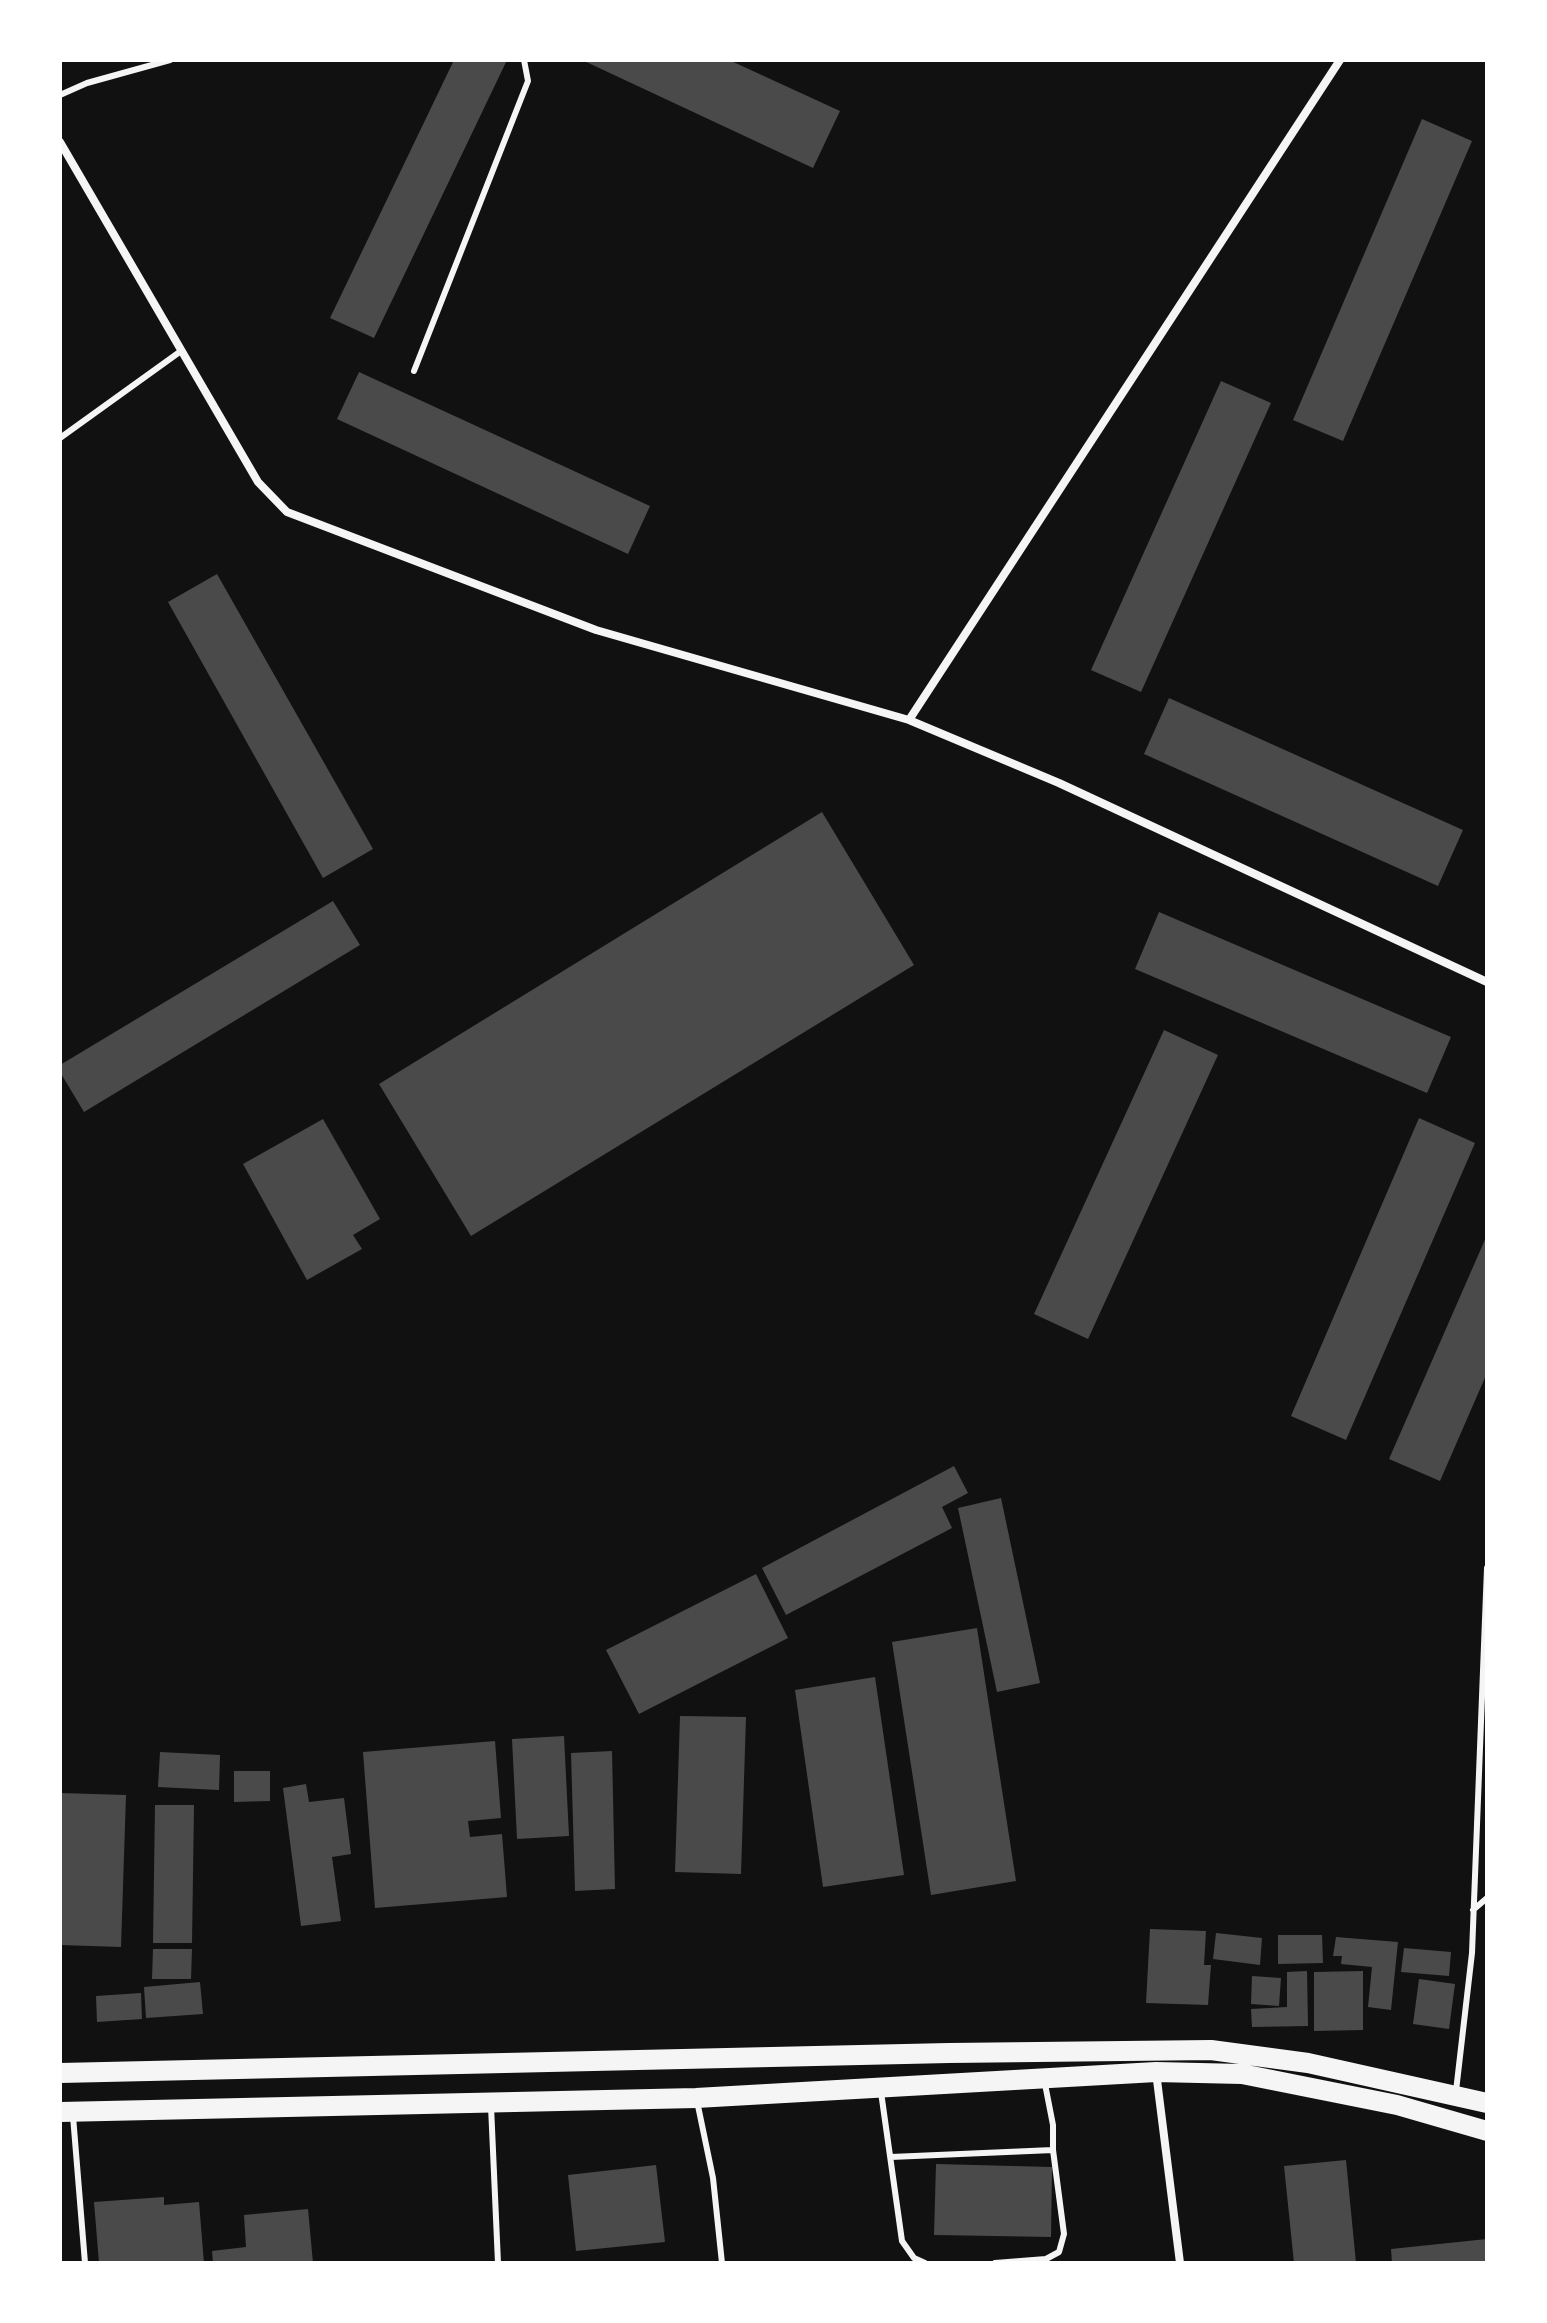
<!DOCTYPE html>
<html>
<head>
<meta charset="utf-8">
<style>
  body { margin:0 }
  #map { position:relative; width:1547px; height:2323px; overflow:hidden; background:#111; font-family:"Fira Sans Condensed",sans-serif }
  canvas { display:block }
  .frame { position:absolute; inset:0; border:62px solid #fff; pointer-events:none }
</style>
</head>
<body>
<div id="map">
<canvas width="1547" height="2323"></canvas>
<div class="frame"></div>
</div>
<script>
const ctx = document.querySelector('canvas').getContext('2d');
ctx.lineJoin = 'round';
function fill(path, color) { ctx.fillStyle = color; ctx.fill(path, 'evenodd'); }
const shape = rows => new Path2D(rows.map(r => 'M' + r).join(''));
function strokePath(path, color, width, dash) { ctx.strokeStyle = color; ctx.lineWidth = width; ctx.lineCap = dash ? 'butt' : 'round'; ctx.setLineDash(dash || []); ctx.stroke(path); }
const building = shape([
  [454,60,507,60,374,338,330,318],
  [582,60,729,60,840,111,813,168],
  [1422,119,1472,141,1343,441,1293,420],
  [359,372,650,506,628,554,337,419],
  [1221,381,1271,403,1141,692,1091,670],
  [217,574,373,849,323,878,168,602],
  [1169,698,1463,830,1438,886,1144,754],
  [822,812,914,965,471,1236,379,1084],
  [333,901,360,945,84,1112,60,1072,60,1065],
  [1159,912,1451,1037,1427,1093,1135,969],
  [1164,1030,1218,1055,1088,1339,1034,1314],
  [1419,1118,1475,1143,1346,1440,1291,1416],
  [323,1119,380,1219,353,1235,362,1249,307,1280,243,1164],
  [1487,1235,1487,1373,1440,1481,1389,1459],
  [954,1466,968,1493,942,1507,952,1528,786,1615,762,1568],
  [1001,1498,1040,1683,997,1692,958,1508],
  [756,1574,788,1638,639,1714,606,1650],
  [977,1628,1016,1881,931,1895,892,1642],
  [875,1677,904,1875,823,1887,795,1690],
  [680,1716,746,1717,741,1874,675,1872],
  [564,1736,569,1836,517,1839,512,1739],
  [495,1741,501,1818,468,1821,470,1837,502,1834,507,1897,375,1908,363,1752],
  [612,1751,615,1889,575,1891,571,1753],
  [160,1752,220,1755,219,1790,158,1787],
  [234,1771,270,1771,270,1801,234,1802],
  [306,1784,309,1802,344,1798,351,1854,332,1857,341,1921,301,1926,283,1788],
  [60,1793,126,1795,121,1947,60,1945],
  [155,1805,194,1805,192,1943,153,1943],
  [1150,1929,1206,1931,1204,1965,1211,1965,1208,2005,1146,2003],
  [1216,1933,1262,1938,1260,1965,1213,1959],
  [1278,1935,1322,1935,1323,1963,1278,1964],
  [1336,1937,1398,1942,1391,2010,1368,2007,1372,1967,1341,1964,1342,1956,1333,1956],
  [1404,1948,1451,1952,1449,1976,1401,1972],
  [153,1949,192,1949,191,1979,152,1979],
  [1307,1971,1308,2026,1252,2027,1251,2009,1287,2007,1287,1972],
  [1363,1971,1363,2030,1314,2031,1314,1972],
  [1252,1976,1281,1978,1279,2006,1251,2004],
  [1419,1979,1455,1984,1449,2029,1413,2024],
  [200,1982,203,2014,146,2018,144,1987],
  [141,1993,142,2019,97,2022,96,1996],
  [1346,2160,1356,2263,1294,2263,1284,2166],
  [936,2164,1052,2167,1051,2237,934,2235],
  [656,2165,665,2242,576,2251,568,2175],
  [164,2197,164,2205,199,2202,204,2263,99,2263,94,2202],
  [308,2209,313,2263,213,2263,212,2251,246,2247,244,2215],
  [1487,2239,1487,2263,1392,2263,1391,2249]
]);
const service = shape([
  [60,95,87,83,170,60],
  [414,371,528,81,524,60],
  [60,438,181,351],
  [1473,1910,1487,1898],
  [1456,2091,1472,1953,1487,1568],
  [881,2092,902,2241,914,2258,925,2263],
  [697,2101,713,2178,722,2263],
  [491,2106,498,2263],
  [73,2116,85,2263],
  [891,2157,1053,2150],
  [995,2263,1046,2259,1059,2252,1064,2234,1053,2150,1053,2125,1045,2084]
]);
const minor = shape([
  [60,142,258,482,287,512,596,630,909,720,1059,783,1487,982],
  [909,720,1340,60],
  [1156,2072,1180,2263]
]);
const primary = shape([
  [60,2073,949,2053,1211,2050,1308,2063,1487,2103],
  [60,2112,696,2098,1156,2072,1242,2074,1397,2105,1487,2131]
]);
fill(building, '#4a4a4a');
strokePath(service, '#f5f5f5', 6);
strokePath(minor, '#f5f5f5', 8);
strokePath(primary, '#f5f5f5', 20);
</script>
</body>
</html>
